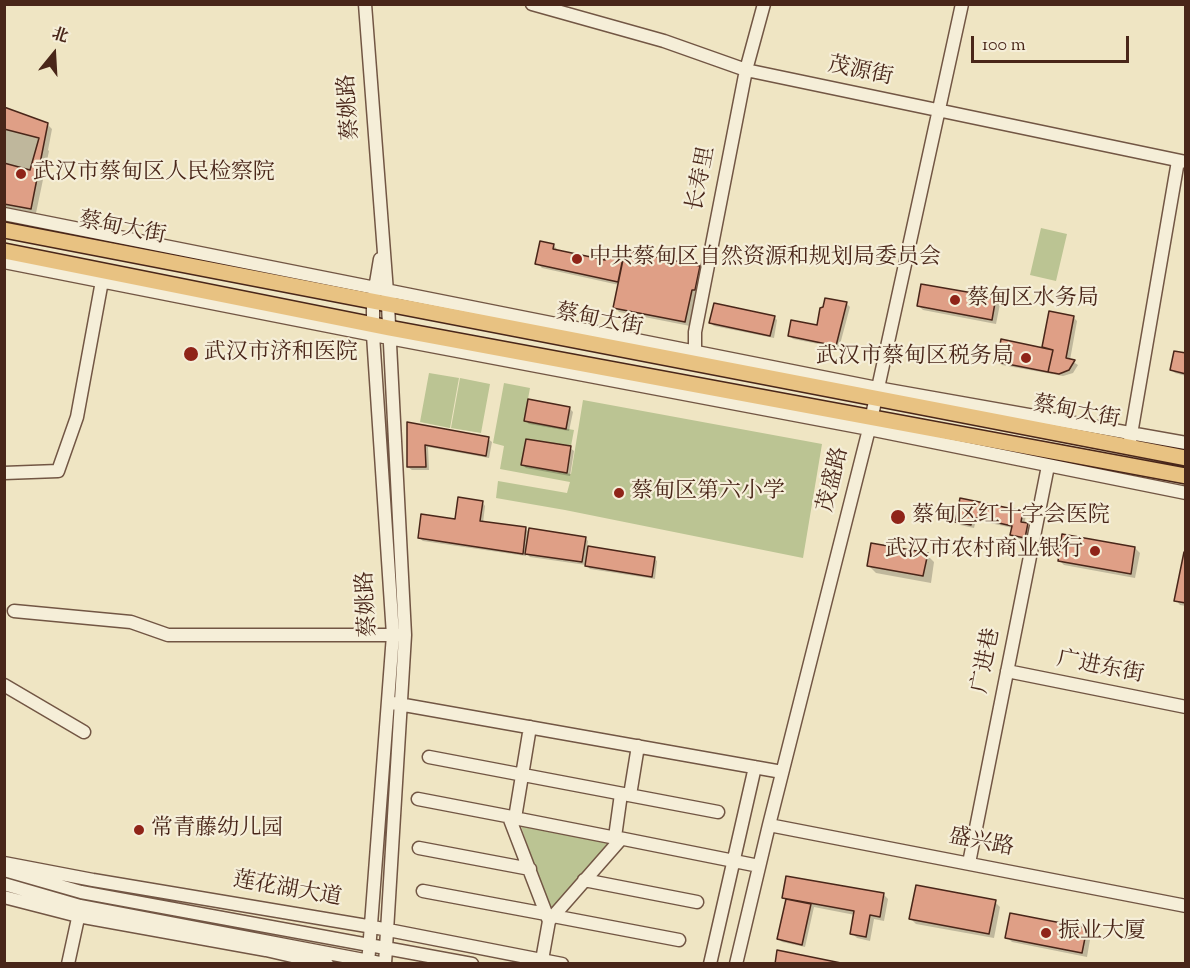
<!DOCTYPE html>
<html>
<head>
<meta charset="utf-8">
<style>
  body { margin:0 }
  #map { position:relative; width:1190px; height:968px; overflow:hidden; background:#efe5c3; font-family:"Sorts Mill Goudy","Noto Serif SC",serif }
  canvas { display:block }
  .frame { position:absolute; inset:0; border:6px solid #492619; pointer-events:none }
  .north { position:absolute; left:24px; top:24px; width:60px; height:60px; -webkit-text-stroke:4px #f5eed8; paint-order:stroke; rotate:18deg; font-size:16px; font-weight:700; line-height:24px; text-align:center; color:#492619 }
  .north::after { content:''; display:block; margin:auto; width:21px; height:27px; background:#492619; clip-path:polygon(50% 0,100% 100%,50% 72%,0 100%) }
  .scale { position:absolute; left:971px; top:36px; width:158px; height:27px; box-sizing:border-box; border:3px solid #492619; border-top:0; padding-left:8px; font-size:18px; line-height:21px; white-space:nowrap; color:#492619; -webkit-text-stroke:4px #f5eed8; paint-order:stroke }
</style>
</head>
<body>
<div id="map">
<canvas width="1190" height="968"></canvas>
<div class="frame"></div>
<div class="north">北</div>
<div class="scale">100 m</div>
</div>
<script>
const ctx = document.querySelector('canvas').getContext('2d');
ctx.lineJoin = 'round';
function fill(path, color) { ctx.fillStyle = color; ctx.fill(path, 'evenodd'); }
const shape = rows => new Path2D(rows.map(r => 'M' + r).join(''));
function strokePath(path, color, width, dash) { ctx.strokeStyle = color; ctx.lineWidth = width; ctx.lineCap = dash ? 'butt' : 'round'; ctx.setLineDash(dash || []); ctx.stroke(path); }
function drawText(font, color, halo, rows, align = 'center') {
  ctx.font = font + ' "Sorts Mill Goudy","Noto Serif SC",serif'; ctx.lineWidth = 4.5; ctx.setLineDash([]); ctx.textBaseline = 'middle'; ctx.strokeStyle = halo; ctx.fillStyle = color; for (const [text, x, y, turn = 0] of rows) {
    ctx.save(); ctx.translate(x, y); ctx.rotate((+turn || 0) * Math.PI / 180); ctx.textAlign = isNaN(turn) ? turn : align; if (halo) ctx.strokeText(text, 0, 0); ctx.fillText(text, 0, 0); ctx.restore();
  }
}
const green = shape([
  [1041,228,1067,234,1056,281,1030,275],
  [429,373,459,378,450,428,420,422],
  [460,378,490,384,481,433,451,428],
  [504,383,530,388,524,421,574,430,571,446,526,439,522,465,571,474,583,400,822,444,803,558,565,510,496,498,498,481,567,493,570,482,500,469,504,446,493,443],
  [520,823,611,841,550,913]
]);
const shadow = shape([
  [4,109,47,124,52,129,48,150,49,151,36,213,4,207],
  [553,245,558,250,606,262,608,257,624,260,699,267,704,272,697,294,690,326,619,312,615,307,619,285,542,268,537,263],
  [995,299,1000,304,996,324,923,310,918,305],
  [846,303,850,307,839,348,793,339,789,335,818,327],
  [1050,313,1074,318,1077,321,1070,360,1078,365,1073,373,1063,376,1002,365,999,361,1043,349],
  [774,317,777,320,774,338,714,326,711,323],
  [1186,355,1186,376,1175,373,1172,370],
  [569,408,573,412,569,431,529,424,526,421],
  [409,424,488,439,492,442,489,458,428,447,429,470,412,470,408,467],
  [570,448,574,451,570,476,526,468,523,465],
  [961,499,1023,512,1026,516,1024,524,1031,528,1028,541,1015,538,1012,535,1013,528,976,520,974,528,960,525,957,522],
  [482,502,485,506,483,523,526,529,530,533,585,538,588,541,587,548,654,558,657,561,655,579,590,569,586,565,530,557,526,553,526,556,423,541,419,538,456,521],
  [1135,548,1140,553,1135,578,1064,565,1059,560],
  [1186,554,1186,606,1180,605,1176,600],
  [927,555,934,562,931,583,876,573,868,565],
  [883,894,888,899,884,921,874,919,870,941,857,938,852,933,855,915,814,907,805,947,782,942,779,939,787,902,784,898],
  [995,902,1000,907,994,938,916,924,911,919],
  [1087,929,1091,934,1087,957,1012,942,1007,937]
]);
const building = shape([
  [4,107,48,123,31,209,4,204,4,107],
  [4,129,39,138,30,170,4,163,4,129],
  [540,241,554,244,553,249,605,260,606,255,623,258,618,282,535,264,540,241],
  [625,250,700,266,695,290,692,290,685,322,613,308,625,250],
  [921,284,996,297,992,320,917,306,921,284],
  [825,298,847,302,836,346,788,336,791,320,817,325,820,308,823,307,825,298],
  [714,303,775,316,770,336,709,323,714,303],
  [1049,311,1074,316,1066,358,1075,360,1069,370,1059,374,1048,372,1053,350,1042,347,1049,311],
  [1001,339,1053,350,1048,372,997,362,1001,339],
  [1174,351,1186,353,1186,374,1170,370,1174,351],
  [528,399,570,407,566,429,524,421,528,399],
  [407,422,489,437,486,456,425,445,426,467,407,467,407,422],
  [526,439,571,446,567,473,521,465,526,439],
  [458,497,483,501,480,521,526,527,523,554,418,538,421,514,455,519,458,497],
  [960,498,1023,511,1021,522,1028,523,1025,538,1010,535,1012,526,972,517,971,525,955,522,960,498],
  [529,528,586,537,582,562,525,554,529,528],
  [1062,534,1135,547,1131,574,1058,561,1062,534],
  [871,543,928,553,923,576,867,566,871,543],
  [588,546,655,557,652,577,585,566,588,546],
  [1184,552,1186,552,1186,603,1174,601,1184,552],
  [786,876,884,893,880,917,870,915,866,937,850,934,854,911,782,898,786,876],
  [916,885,996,900,989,934,909,919,916,885],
  [786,899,811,904,802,945,777,939,786,899],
  [1010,913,1087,928,1082,953,1005,938,1010,913],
  [777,950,846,964,775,964,777,950]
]);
const minor = shape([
  [532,4,664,41,746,70,1186,162],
  [4,214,877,388,1186,443],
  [4,262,389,338,869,429,1186,493],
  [695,356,695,332,746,70,764,4],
  [1130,440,1178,161],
  [4,473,58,471,77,417,102,281],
  [14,611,131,622,168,635,400,635],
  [1007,671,1186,707],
  [4,685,84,732],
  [393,703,782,772],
  [429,757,718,812],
  [418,799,517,818],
  [515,818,530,727],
  [769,825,1186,906],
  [614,837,759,866],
  [615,837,621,794,630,795,638,746],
  [419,848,530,869],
  [4,863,93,880,373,927,562,964],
  [969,863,1048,466],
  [4,870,81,892,472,964],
  [584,880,697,902],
  [4,884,80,906,385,964,405,635,388,305,365,4],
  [423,891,546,914,549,921,553,916,679,940],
  [4,897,78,916,266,950,327,964],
  [542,960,549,921,509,817,621,839,549,921],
  [68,964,80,909],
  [368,964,393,635,373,335,373,301,380,259],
  [710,964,755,767],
  [736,964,769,825,869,429,962,4]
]);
const major = shape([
  [4,230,1186,458],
  [4,251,389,328,1186,476]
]);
const markers = [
  [21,174,6,"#8f2418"],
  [577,259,6,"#8f2418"],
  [955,300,6,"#8f2418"],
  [191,354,8,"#8f2418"],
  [1026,358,6,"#8f2418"],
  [619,493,6,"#8f2418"],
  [898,517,8,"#8f2418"],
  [1095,551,6,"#8f2418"],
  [139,830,6,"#8f2418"],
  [1046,933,6,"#8f2418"]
];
const streetNames = [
  ["茂源街",860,73,12],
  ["蔡姚路",351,107,-94],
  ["长寿里",703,179,-79],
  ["蔡甸大街",122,230,11],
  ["蔡甸大街",599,322,11],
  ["蔡甸大街",1076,414,11],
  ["茂盛路",835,480,-76],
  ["蔡姚路",369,604,-93],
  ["广进巷",988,661,-79],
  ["广进东街",1100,669,11],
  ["盛兴路",981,844,11],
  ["莲花湖大道",287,891,10]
];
const poiNames = [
  ["武汉市蔡甸区人民检察院",33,174],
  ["中共蔡甸区自然资源和规划局委员会",589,259],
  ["蔡甸区水务局",967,300],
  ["武汉市济和医院",204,354],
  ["武汉市蔡甸区税务局",1014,358,"right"],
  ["蔡甸区第六小学",631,493],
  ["蔡甸区红十字会医院",912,517],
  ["武汉市农村商业银行",1083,551,"right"],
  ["常青藤幼儿园",151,830],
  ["振业大厦",1058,933]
];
fill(green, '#bbc493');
fill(shadow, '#0003');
fill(building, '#df9f86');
strokePath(building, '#492619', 1.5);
strokePath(minor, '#725644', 15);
strokePath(major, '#492619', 18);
strokePath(minor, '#f5eed8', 12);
strokePath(major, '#e8c282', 15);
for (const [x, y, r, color] of markers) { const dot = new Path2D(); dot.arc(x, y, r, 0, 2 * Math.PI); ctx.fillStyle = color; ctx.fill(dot); strokePath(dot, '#f5eed8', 2); }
drawText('22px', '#492619', '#f5eed8', streetNames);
drawText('22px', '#492619', '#f5eed8', poiNames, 'left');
</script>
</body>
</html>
